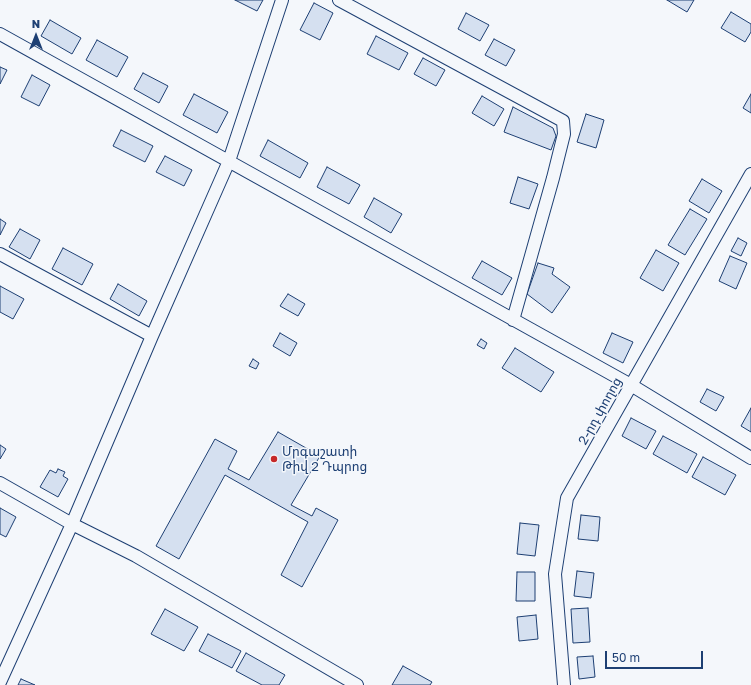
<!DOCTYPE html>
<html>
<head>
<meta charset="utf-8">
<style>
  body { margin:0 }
  #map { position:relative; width:751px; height:685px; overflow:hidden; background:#f4f7fb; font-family:"Golos Text",sans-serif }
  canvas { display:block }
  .north { position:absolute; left:16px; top:16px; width:40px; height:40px; -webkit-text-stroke:3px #f4f7fb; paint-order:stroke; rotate:0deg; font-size:11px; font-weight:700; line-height:16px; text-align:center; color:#1d3f73 }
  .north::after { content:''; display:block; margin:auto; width:14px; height:18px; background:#1d3f73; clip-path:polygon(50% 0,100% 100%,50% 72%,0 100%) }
  .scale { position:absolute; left:605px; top:651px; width:98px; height:18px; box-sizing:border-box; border:2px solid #1d3f73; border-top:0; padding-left:5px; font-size:12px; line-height:14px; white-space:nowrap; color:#1d3f73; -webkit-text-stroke:3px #f4f7fb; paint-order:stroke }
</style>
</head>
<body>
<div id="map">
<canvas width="751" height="685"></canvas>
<div class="north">N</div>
<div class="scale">50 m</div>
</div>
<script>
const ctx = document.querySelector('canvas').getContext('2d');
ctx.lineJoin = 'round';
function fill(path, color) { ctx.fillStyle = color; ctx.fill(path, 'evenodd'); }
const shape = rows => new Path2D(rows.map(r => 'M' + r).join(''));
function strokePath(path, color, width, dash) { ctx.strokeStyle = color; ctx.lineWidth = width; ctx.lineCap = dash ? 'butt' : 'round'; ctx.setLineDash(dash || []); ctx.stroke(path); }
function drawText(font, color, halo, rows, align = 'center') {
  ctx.font = font + ' "Golos Text","Noto Sans Armenian",sans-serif'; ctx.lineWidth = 3; ctx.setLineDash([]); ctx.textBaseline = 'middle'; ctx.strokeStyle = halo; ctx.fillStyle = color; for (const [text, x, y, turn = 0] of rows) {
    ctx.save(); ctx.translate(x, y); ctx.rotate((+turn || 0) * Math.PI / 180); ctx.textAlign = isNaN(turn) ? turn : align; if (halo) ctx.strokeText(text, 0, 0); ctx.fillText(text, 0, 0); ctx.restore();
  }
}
const building = shape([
  [235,0,263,0,257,11,235,0],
  [667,0,694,0,687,12,667,0],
  [314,3,333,13,320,40,300,30,314,3],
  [731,12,751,24,751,32,745,42,721,28,731,12],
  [466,13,489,25,480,41,458,29,466,13],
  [50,20,81,38,72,54,41,36,50,20],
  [376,36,408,53,399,70,367,54,376,36],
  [494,39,515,50,506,66,485,55,494,39],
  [97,40,128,57,117,77,86,60,97,40],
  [423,58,445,70,436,86,414,74,423,58],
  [0,67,7,70,0,84,0,67],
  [143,73,168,86,159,103,134,89,143,73],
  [32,75,50,85,39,106,21,97,32,75],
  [194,94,228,112,217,133,183,115,194,94],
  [751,94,751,113,743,108,751,94],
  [482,96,504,109,494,126,472,113,482,96],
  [513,107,553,128,556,136,551,150,504,132,513,107],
  [586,114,604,120,596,148,577,142,586,114],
  [121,130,153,146,145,162,113,146,121,130],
  [268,140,308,163,300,178,260,156,268,140],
  [165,156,192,170,184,186,156,172,165,156],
  [327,167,360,185,349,204,317,187,327,167],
  [518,177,538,184,529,209,510,203,518,177],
  [702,179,722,191,709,213,689,201,702,179],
  [374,198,402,214,391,233,364,217,374,198],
  [690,209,707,219,685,255,668,245,690,209],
  [0,219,6,223,0,235,0,219],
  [20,229,40,240,30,259,9,247,20,229],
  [738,238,747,243,741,256,731,251,738,238],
  [63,248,93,264,82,285,52,269,63,248],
  [656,250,679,263,663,291,640,278,656,250],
  [730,256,747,263,736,289,719,281,730,256],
  [482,261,512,278,502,295,472,278,482,261],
  [538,263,554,268,552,274,570,287,552,313,527,294,538,263],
  [118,284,147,301,139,316,110,299,118,284],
  [0,286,24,299,13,319,0,312,0,286],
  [288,294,305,304,298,316,280,306,288,294],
  [280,333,297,343,290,356,273,346,280,333],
  [612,333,633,342,623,363,603,353,612,333],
  [481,339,487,343,484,349,477,345,481,339],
  [515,348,554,372,541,392,502,368,515,348],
  [253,359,259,363,256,369,249,366,253,359],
  [707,389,724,397,716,411,700,402,707,389],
  [751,408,751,432,741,426,751,408],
  [631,418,656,431,646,449,622,436,631,418],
  [278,432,320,456,291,505,312,516,316,508,338,520,302,587,281,575,308,522,225,475,179,559,156,546,215,439,237,451,228,469,249,480,278,432],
  [663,436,697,454,687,473,653,454,663,436],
  [0,445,6,449,0,459,0,445],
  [703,457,736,475,725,495,692,477,703,457],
  [58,469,65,472,63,476,68,479,58,497,40,487,50,470,56,473,58,469],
  [0,508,16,517,6,537,0,534,0,508],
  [581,515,600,517,598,541,578,539,581,515],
  [520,523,539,525,535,556,517,554,520,523],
  [577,571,594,573,591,598,574,596,577,571],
  [517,572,535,572,535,601,516,601,517,572],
  [588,608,590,642,573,643,571,609,588,608],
  [165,609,198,627,184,651,151,634,165,609],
  [536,615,538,639,519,641,517,617,536,615],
  [208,634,241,651,232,668,199,651,208,634],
  [246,653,285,675,279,685,262,685,236,671,246,653],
  [593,656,595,677,579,679,577,657,593,656],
  [403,666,432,682,430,685,392,685,403,666],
  [21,679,35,685,18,685,21,679]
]);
const minor = shape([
  [339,0,563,121,564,134,553,178,513,320],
  [0,34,631,385,751,458],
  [0,254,152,336],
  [0,483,72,524,136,556,357,685],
  [0,682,72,524,152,336,229,161,282,0],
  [564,685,555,574,567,498,751,174]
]);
const markers = [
  [274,459,4,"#c62828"]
];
const streetNames = [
  ["2-րդ փողոց",600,411,-61]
];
const poiNames = [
  ["Մրգաշատի",282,452],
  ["Թիվ 2 Դպրոց",282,467]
];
fill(building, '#d5e0f0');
strokePath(building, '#1d3f73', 1);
strokePath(minor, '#1d3f73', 14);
strokePath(minor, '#f4f7fb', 12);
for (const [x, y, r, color] of markers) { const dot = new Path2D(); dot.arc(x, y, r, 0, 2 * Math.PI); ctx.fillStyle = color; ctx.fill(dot); strokePath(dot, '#f4f7fb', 1.5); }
drawText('13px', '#1d3f73', '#f4f7fb', streetNames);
drawText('13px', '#1d3f73', '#f4f7fb', poiNames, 'left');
</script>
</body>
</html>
